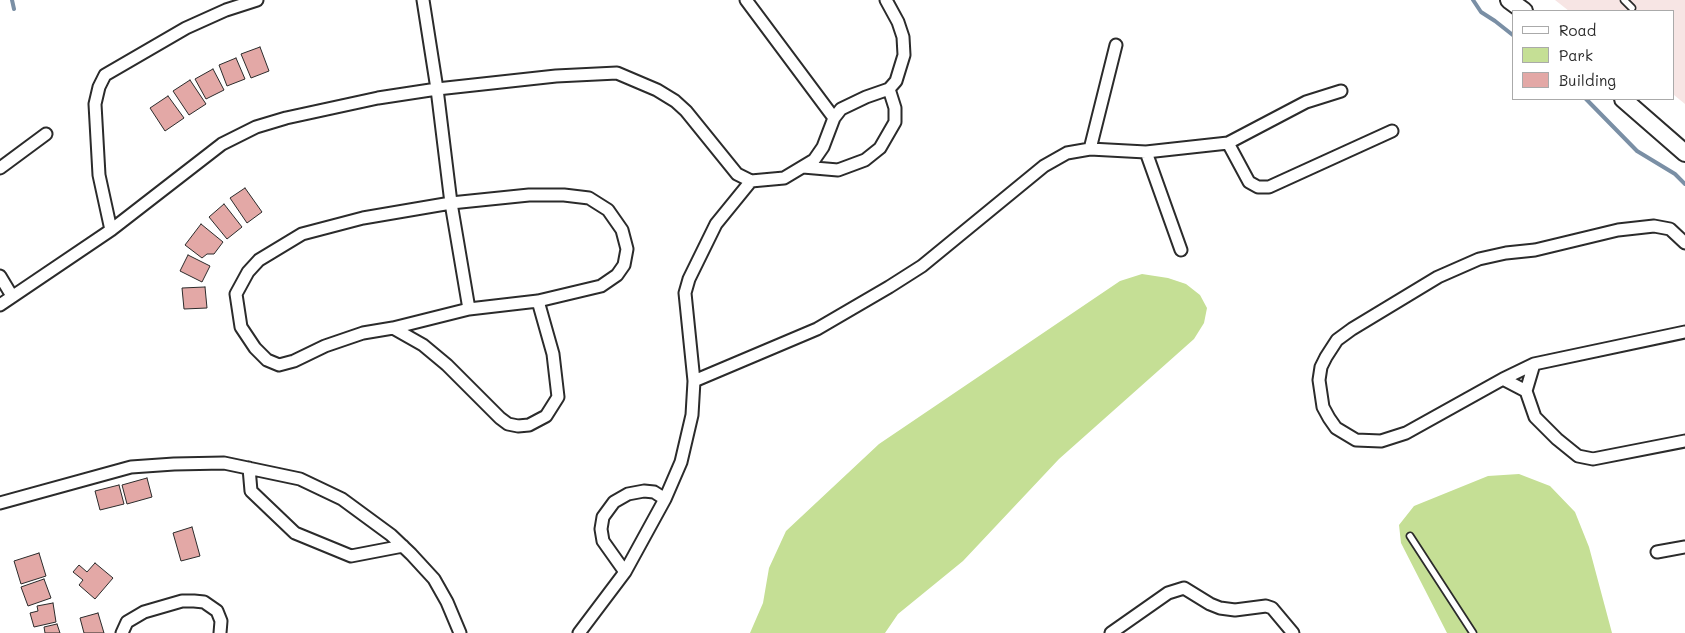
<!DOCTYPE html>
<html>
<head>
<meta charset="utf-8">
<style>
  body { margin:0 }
  #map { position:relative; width:1685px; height:633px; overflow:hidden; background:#fff; font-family:Mali,sans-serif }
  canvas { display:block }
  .legend { position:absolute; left:1512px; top:10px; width:162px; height:90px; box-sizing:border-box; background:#fff; border:1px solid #aaa; margin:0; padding:6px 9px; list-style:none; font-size:15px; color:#2b2b2b }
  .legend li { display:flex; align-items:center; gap:10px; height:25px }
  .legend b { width:25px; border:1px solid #aaa }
</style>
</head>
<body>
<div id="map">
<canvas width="1685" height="633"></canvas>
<ul class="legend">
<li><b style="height:6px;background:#fff"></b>Road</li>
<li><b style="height:14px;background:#c5df95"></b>Park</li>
<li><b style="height:14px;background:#e3a8a6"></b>Building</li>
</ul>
</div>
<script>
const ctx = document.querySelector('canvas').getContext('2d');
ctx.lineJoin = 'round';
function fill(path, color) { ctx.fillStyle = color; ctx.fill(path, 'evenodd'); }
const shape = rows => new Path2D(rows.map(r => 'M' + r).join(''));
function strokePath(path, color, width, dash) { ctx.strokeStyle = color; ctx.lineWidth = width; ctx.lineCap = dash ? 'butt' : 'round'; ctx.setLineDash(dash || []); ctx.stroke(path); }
const built = shape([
  [1555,0,1685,0,1685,104,1674,95,1674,11,1569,11]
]);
const green = shape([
  [1142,274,1168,278,1186,284,1200,295,1207,308,1204,323,1194,339,1059,459,963,561,898,614,885,633,750,633,763,603,769,568,786,531,879,444,1120,281],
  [1519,474,1550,486,1575,512,1589,547,1612,633,1447,633,1401,543,1399,525,1414,506,1488,476]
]);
const stream = shape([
  [12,0,14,9],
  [1473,0,1481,12,1495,21,1514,36],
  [1586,99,1637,151,1675,174,1685,184]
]);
const building = shape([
  [260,47,269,71,251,78,241,54,260,47],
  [236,58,245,79,227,86,219,65,236,58],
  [213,69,224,90,206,99,195,79,213,69],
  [190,80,206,104,189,115,173,91,190,80],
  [168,96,184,118,165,131,150,108,168,96],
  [245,188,262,212,247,223,230,198,245,188],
  [224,204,242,227,227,239,209,217,224,204],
  [201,224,223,242,214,254,207,254,202,258,185,245,201,224],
  [188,255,210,266,202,282,180,271,188,255],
  [205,287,207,308,184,309,182,288,205,287],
  [147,478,152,497,127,504,122,485,147,478],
  [119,485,124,504,100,510,95,491,119,485],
  [192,527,200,556,181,561,173,533,192,527],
  [39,553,46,576,21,584,14,561,39,553],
  [95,563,113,578,95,599,79,585,83,580,73,572,79,565,87,572,95,563],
  [44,579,51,598,28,606,21,587,44,579],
  [53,603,56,622,34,627,30,613,38,611,37,606,53,603],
  [98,613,104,633,84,633,80,618,98,613],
  [57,624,60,633,45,633,44,627,57,624]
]);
const service = shape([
  [1624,0,1632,8],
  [1410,536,1473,633]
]);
const minor = shape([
  [423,0,437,89,451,203,469,309,393,328,423,345,447,365,500,418,508,424,518,426,529,425,546,416,558,397,553,354,538,301],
  [746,0,834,118],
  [1228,143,1249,182,1258,187,1269,187,1392,131],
  [1090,149,1116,45],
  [1146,152,1181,250],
  [803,167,838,170,865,160,880,148,895,122,895,108,889,89],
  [0,168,46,134],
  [111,230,99,175,95,104,99,87,105,75,186,28,226,10,257,0],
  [1685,243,1670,229,1654,226,1618,230,1535,250,1506,253,1479,259,1438,277,1352,329,1337,340,1326,357,1321,367,1319,380,1323,407,1329,418,1336,428,1356,440,1381,441,1406,433,1503,379,1526,391,1535,417,1557,439,1578,456,1593,459,1685,441],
  [0,276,12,296],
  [0,305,111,230,222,144,256,127,286,118,378,98,437,89,556,76,617,73,657,90,675,101,686,111,737,174,751,181,784,178,814,160,823,147,834,118,841,109,866,97,889,89,896,81,904,55,903,37,898,22,886,0],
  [393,328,363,333,325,346,294,361,279,365,267,360,255,348,241,327,236,294,248,272,259,260,302,234,363,218,451,203,529,195,564,195,589,198,608,210,622,230,627,249,624,265,617,275,601,286,538,301,469,309],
  [1503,379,1534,364,1685,332],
  [694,381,817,329,889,287,922,266,1044,166,1067,153,1090,149,1146,152,1228,143,1306,102,1341,91],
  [1526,391,1534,364],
  [249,468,251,491,295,533,351,556,403,546],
  [0,503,131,467,174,464,224,463,300,479,342,499,391,535,411,554,434,579,447,602,460,633],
  [1657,552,1685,547],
  [625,572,603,541,601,529,603,517,614,502,628,494,644,491,654,492,665,499],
  [122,633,127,622,144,612,182,601,194,601,204,602,217,611,221,621,220,633],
  [579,633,625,572,665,499,681,462,692,415,694,381,685,293,689,279,716,224,751,181],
  [1111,633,1168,593,1184,588,1210,604,1220,608,1235,610,1266,606,1272,608,1293,633]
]);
const secondary = shape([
  [1509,0,1524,11],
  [1623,99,1685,153]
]);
fill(built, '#f7e5e4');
fill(green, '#c5df95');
strokePath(stream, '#7a8fa5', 4);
fill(building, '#e3a8a6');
strokePath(building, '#2b2b2b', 1);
strokePath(service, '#2b2b2b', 9);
strokePath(minor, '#2b2b2b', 15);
strokePath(secondary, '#2b2b2b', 20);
strokePath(service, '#fff', 5.5);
strokePath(minor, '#fff', 11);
strokePath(secondary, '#fff', 16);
</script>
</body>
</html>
